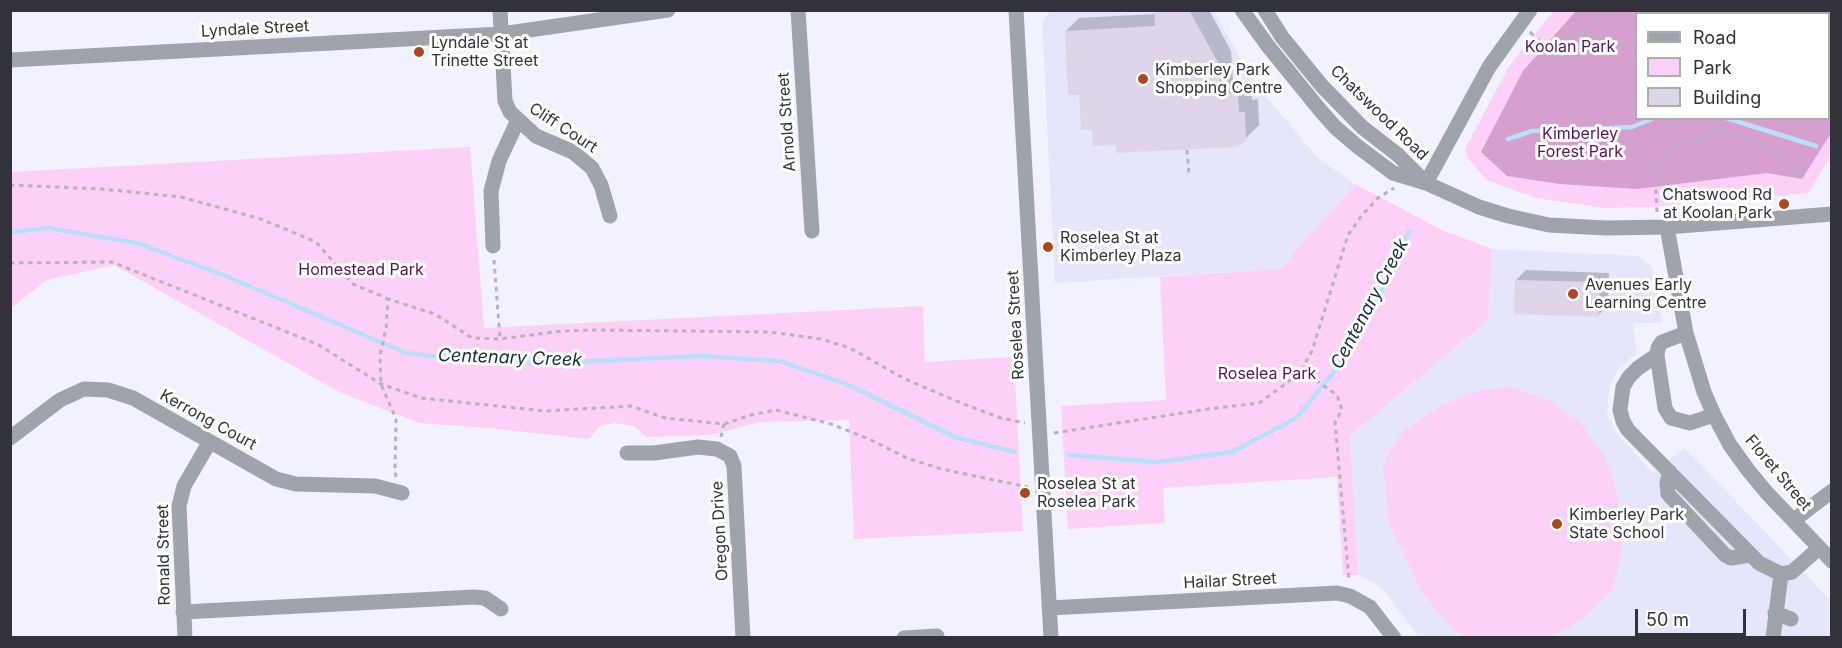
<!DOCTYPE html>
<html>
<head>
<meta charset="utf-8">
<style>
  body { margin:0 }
  #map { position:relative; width:1842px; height:648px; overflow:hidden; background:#f1f2fe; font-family:Inter,sans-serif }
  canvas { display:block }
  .frame { position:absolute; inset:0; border:12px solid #32323a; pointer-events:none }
  .legend { position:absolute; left:1635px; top:12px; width:195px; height:108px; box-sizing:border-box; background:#fff; border:2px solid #adadb0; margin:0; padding:8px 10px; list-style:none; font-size:18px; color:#32323a }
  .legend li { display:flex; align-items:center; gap:12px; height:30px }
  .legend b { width:30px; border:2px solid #adadb0 }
  .scale { position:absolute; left:1635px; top:609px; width:111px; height:27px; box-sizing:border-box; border:3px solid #32323a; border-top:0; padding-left:8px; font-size:18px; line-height:21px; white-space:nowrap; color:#32323a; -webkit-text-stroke:4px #fff; paint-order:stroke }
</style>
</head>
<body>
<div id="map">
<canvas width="1842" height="648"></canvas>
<div class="frame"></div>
<ul class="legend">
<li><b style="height:8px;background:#9fa4ab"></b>Road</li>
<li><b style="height:16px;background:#fdd0f7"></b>Park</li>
<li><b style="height:16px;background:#ded6e8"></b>Building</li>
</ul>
<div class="scale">50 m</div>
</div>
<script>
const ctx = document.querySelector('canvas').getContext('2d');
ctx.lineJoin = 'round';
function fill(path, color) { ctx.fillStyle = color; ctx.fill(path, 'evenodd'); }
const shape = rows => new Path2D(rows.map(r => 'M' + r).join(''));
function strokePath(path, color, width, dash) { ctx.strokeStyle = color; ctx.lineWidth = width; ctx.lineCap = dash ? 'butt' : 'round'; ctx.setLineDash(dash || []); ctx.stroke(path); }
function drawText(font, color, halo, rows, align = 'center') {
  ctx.font = font + ' Inter,sans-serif'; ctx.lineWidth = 6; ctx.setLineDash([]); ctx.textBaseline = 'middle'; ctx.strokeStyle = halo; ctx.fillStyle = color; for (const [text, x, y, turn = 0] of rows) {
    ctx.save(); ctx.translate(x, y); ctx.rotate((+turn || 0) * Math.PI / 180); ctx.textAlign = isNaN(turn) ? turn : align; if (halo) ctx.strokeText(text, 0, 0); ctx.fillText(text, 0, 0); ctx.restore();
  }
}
const built = shape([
  [1050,11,1214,11,1253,81,1317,157,1355,184,1280,269,1055,283,1042,22],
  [1492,249,1637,256,1652,267,1663,323,1633,323,1637,353,1618,369,1609,388,1607,413,1616,433,1653,473,1685,448,1831,601,1831,637,1419,637,1381,587,1358,575,1350,436,1488,320]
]);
const green = shape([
  [1554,11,1831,11,1831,155,1809,193,1650,207,1605,208,1536,198,1487,180,1468,159,1465,149,1507,70,1526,44],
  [1636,14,1828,14,1828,118,1636,118],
  [470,147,484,328,923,306,925,362,1014,357,1023,531,854,539,849,420,760,422,710,435,646,437,634,426,615,423,600,426,589,439,489,428,419,423,339,392,114,265,47,280,11,308,11,172],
  [1355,184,1442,230,1492,249,1488,320,1350,436,1358,575,1343,575,1337,477,1163,488,1165,523,1068,529,1061,406,1166,400,1160,277,1280,269],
  [1509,387,1545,398,1580,422,1606,459,1618,498,1622,550,1613,589,1583,619,1551,637,1467,637,1456,632,1422,593,1389,523,1383,466,1401,433,1440,406,1477,391]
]);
const forest = shape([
  [1576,11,1831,11,1831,133,1802,179,1767,173,1637,189,1560,184,1507,176,1481,152,1523,71],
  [1636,14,1828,14,1828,118,1636,118]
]);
const shadow = shape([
  [1155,10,1209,10,1231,51,1233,82,1251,81,1252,100,1258,99,1259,125,1245,139,1117,144,1093,128,1080,93,1066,31,1079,18,1155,14],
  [1526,270,1609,273,1608,305,1598,316,1516,280]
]);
const stream = shape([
  [1828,17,1832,15],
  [1726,118,1816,146],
  [1508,139,1532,131,1632,127,1654,118],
  [10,232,48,228,137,243,226,276,406,353,472,360,553,363,700,356,780,361,851,386,955,437,1015,452],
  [1069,455,1158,462,1232,452,1296,418,1335,371,1380,294,1409,231]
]);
const building = shape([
  [1154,10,1189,10,1219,64,1220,95,1238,93,1239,112,1245,112,1246,140,1237,147,1116,153,1116,145,1093,146,1092,130,1081,130,1079,95,1068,95,1065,31,1155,26],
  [1515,280,1600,282,1599,317,1514,314]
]);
const path = shape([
  [1530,32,1541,43,1555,45,1579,32,1596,17,1608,10],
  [1579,32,1636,48],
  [1828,55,1832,54],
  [1716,133,1723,118],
  [1187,150,1189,175],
  [10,185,102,189,181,197,261,219,316,242,353,284,388,299],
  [1657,212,1655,169,1675,145,1699,138,1716,133,1754,141,1799,171],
  [494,260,500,339],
  [10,263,112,262,317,344,381,384,421,398,545,411,631,406,665,418,724,424,751,415,776,410,831,424,869,439,907,458,941,469,1028,487],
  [1299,374,1317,381,1337,395,1342,410,1335,422,1349,580],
  [1054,433,1208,409,1259,403,1299,374,1312,351,1348,235,1362,215,1378,198,1394,188],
  [721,437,724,424],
  [396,477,395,472,396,419,381,384,380,355,386,329,388,299,435,314,472,338,500,339,562,331,594,330,770,332,821,339,850,348,905,379,961,403,1001,418,1025,423]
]);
const minor = shape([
  [500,10,505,101,510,112,536,136,573,152,592,168,601,185,610,216],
  [798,10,812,231],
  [1016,10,1051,638],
  [1242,10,1268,46,1320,110,1335,127,1357,146,1393,173,1426,183,1479,207,1508,216,1549,225,1606,228,1667,227,1832,214],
  [1265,10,1282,37,1322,86,1362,127,1398,155,1424,181],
  [10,60,501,34,668,10],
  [1426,183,1489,67,1530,10],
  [1667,227,1686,333,1704,392,1714,415,1730,445,1748,470,1767,493,1832,561],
  [493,246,491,191,499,161,518,120],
  [1686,333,1662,342,1658,348,1657,355,1665,408,1671,418,1690,423,1714,415],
  [1657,355,1638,368,1629,377,1623,387,1620,410,1623,421,1628,430,1759,563,1781,574,1792,572,1819,548],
  [10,438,60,400,84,389,108,390,133,398,276,479,296,484,375,486,402,493],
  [627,453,654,453,698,447,717,449,730,456,734,466,743,638],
  [1670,472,1667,483,1668,494,1725,555,1731,558,1750,555],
  [1794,520,1832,491],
  [1049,608,1337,593,1350,596,1370,607,1394,638],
  [183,612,474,597,485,598,501,609],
  [1775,613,1791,619],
  [185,638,179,506,184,486,209,443],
  [904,638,937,636],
  [1773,638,1781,574]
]);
const markers = [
  [419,52,6,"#ad471e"],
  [1143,79,6,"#ad471e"],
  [1784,204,6,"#ad471e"],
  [1048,247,6,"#ad471e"],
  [1573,294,6,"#ad471e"],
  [1025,493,6,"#ad471e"],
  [1557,524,6,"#ad471e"]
];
const streetNames = [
  ["Lyndale Street",255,29,-3],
  ["Chatswood Road",1379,113,44],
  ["Arnold Street",787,122,-94],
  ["Cliff Court",563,128,33],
  ["Roselea Street",1016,325,-93],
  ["Kerrong Court",208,420,29],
  ["Floret Street",1778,473,50],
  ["Oregon Drive",720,531,-93],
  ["Ronald Street",164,555,-91],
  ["Hailar Street",1230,581,-3]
];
const poiNames = [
  ["Lyndale St at",431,43],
  ["Trinette Street",431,61],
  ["Kimberley Park",1155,70],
  ["Shopping Centre",1155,88],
  ["Chatswood Rd",1772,195,"right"],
  ["at Koolan Park",1772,213,"right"],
  ["Roselea St at",1060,238],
  ["Kimberley Plaza",1060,256],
  ["Avenues Early",1585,285],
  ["Learning Centre",1585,303],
  ["Roselea St at",1037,484],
  ["Roselea Park",1037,502],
  ["Kimberley Park",1569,515],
  ["State School",1569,533]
];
const parkNames = [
  ["Koolan Park",1570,47],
  ["Kimberley",1580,134],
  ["Forest Park",1580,152],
  ["Homestead Park",361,270],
  ["Roselea Park",1267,374]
];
const waterNames = [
  ["Centenary Creek",1370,304,-62],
  ["Centenary Creek",510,358,2]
];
fill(built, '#e5e6fb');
fill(green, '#fdd0f7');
fill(forest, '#d59fce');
fill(shadow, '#0003');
strokePath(stream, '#b9e0f9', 4.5);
fill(building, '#ded6e8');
strokePath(path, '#b3b4bf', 3, [4.5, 4.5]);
strokePath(minor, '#9fa4ab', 15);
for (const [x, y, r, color] of markers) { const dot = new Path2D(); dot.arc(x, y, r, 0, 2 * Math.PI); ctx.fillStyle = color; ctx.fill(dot); strokePath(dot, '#fff', 2); }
drawText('16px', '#32323a', '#fff', streetNames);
drawText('16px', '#32323a', '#fff', poiNames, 'left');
drawText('16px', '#541551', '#fff', parkNames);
drawText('italic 18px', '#0e2d3e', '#fff', waterNames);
</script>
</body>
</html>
